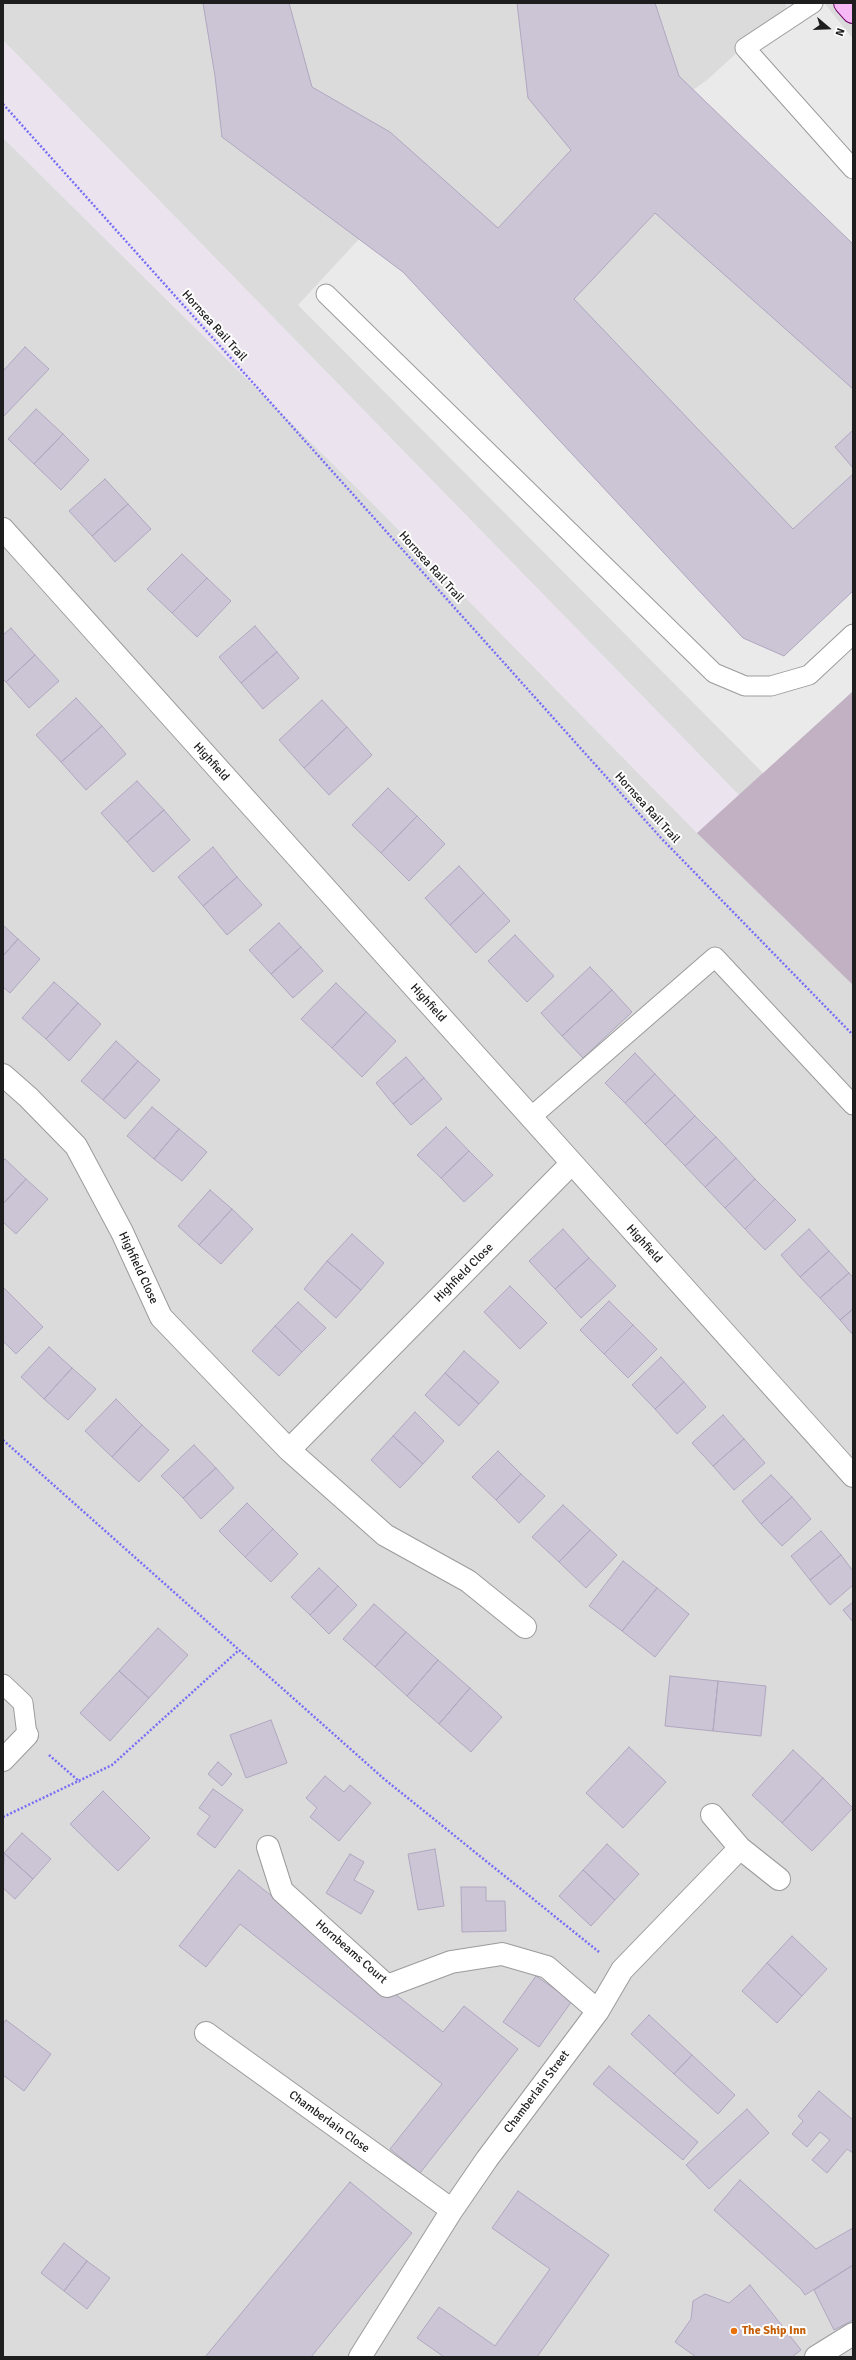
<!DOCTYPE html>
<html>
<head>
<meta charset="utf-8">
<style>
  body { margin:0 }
  #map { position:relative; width:856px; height:2360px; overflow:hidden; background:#ebe4ee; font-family:Signika,sans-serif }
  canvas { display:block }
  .frame { position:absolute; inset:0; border:4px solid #1e1e1e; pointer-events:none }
  .north { position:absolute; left:808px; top:8px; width:40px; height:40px; -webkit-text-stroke:3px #fff; paint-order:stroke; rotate:109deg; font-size:11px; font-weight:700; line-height:16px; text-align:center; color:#1e1e1e }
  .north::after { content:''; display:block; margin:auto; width:14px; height:18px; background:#1e1e1e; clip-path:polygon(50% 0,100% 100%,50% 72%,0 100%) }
</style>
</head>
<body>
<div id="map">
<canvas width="856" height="2360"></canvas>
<div class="frame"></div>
<div class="north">N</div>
</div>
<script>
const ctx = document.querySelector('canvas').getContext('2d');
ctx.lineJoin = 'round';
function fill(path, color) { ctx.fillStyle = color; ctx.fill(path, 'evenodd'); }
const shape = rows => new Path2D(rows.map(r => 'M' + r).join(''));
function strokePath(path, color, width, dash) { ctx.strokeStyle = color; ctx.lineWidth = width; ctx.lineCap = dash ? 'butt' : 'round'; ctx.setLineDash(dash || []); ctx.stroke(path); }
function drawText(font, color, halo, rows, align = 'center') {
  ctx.font = font + ' Signika,sans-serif'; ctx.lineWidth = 4; ctx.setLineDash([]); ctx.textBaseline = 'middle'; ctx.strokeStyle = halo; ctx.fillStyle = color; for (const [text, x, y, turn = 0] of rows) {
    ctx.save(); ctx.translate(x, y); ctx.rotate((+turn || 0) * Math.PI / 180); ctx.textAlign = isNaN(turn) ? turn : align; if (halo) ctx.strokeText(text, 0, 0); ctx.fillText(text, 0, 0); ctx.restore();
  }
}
const residential = shape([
  [3,3,784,3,809,33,853,100,853,2357,3,2357,3,138,371,502,697,833,739,795,3,40],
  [824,3,853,3,853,39,826,6]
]);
const construction = shape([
  [853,691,853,985,697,833]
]);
const parking = shape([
  [791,3,824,3,853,39,853,244,693,90,707,80],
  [359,239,403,272,743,638,784,656,853,591,853,691,763,773,298,305]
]);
const building = shape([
  [203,3,289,3,312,87,390,132,498,228,571,150,528,98,517,3,655,3,679,76,853,244,853,389,655,213,574,299,793,529,853,474,853,591,784,656,743,638,403,272,222,137,215,76,203,3],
  [25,347,49,369,3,417,3,371,25,347],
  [36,409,63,434,34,464,8,439,36,409],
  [853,430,853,468,835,447,853,430],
  [63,434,89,460,61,490,34,464,63,434],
  [105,479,128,504,92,536,69,511,105,479],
  [128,504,151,529,115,562,92,536,128,504],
  [182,554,207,578,172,613,147,589,182,554],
  [207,578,231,601,197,637,172,613,207,578],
  [255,626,277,652,241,683,219,657,255,626],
  [11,628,35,655,6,682,3,679,3,635,11,628],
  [277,652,299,678,263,709,241,683,277,652],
  [35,655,59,681,29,708,6,682,35,655],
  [76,698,102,726,61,762,36,735,76,698],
  [322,700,347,727,304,768,279,740,322,700],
  [102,726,126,754,86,790,61,762,102,726],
  [347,727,372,755,329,795,304,768,347,727],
  [137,781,164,810,127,842,101,813,137,781],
  [388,788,417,816,381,853,352,825,388,788],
  [164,810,190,840,153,872,127,842,164,810],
  [417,816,445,844,409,881,381,853,417,816],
  [213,847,237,877,203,906,178,877,213,847],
  [459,866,484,893,450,925,425,898,459,866],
  [237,877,262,905,227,935,203,906,237,877],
  [484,893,510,921,476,953,450,925,484,893],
  [279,923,301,947,271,974,249,950,279,923],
  [3,925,18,939,3,956,3,925],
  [515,935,554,976,527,1002,488,961,515,935],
  [18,939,40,959,10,993,3,987,3,956,18,939],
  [301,947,323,971,293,998,271,974,301,947],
  [590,967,612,990,562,1036,541,1013,590,967],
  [54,982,78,1003,46,1039,22,1018,54,982],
  [336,983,366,1012,332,1048,301,1019,336,983],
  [612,990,632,1012,583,1058,562,1036,612,990],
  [78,1003,101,1024,69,1061,46,1039,78,1003],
  [366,1012,396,1041,362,1077,332,1048,366,1012],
  [116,1041,138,1061,103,1100,81,1081,116,1041],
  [635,1053,655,1074,625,1103,605,1083,635,1053],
  [406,1057,424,1078,393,1104,376,1083,406,1057],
  [138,1061,160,1080,125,1119,103,1100,138,1061],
  [655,1074,675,1095,645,1124,625,1103,655,1074],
  [424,1078,442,1099,411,1125,393,1104,424,1078],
  [675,1095,695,1116,665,1145,645,1124,675,1095],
  [152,1107,179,1129,154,1159,127,1136,152,1107],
  [695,1116,716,1137,685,1166,665,1145,695,1116],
  [446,1127,469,1151,441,1178,417,1155,446,1127],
  [179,1129,207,1152,182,1181,154,1159,179,1129],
  [716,1137,736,1158,705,1187,685,1166,716,1137],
  [469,1151,493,1175,464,1202,441,1178,469,1151],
  [736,1158,755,1179,725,1208,705,1187,736,1158],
  [5,1159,26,1179,3,1204,3,1161,5,1159],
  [26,1179,48,1199,16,1234,3,1222,3,1204,26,1179],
  [755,1179,775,1199,745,1229,725,1208,755,1179],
  [210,1190,232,1209,199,1245,178,1226,210,1190],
  [775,1199,796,1220,765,1250,745,1229,775,1199],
  [232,1209,253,1229,221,1264,199,1245,232,1209],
  [563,1229,589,1258,555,1289,529,1261,563,1229],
  [809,1229,829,1251,800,1277,781,1255,809,1229],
  [352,1234,384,1263,361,1290,327,1261,352,1234],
  [829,1251,849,1273,820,1298,800,1277,829,1251],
  [589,1258,616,1286,581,1318,555,1289,589,1258],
  [327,1261,361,1290,336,1318,304,1289,327,1261],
  [849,1273,853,1277,853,1309,840,1320,820,1298,849,1273],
  [510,1286,547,1323,520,1349,484,1312,510,1286],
  [3,1287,43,1327,16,1354,3,1341,3,1287],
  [609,1301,633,1325,604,1354,580,1330,609,1301],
  [298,1302,326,1328,302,1352,275,1326,298,1302],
  [853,1309,853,1335,840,1320,853,1309],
  [633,1325,657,1349,628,1378,604,1354,633,1325],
  [275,1326,302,1352,279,1376,252,1351,275,1326],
  [49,1347,72,1368,44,1399,21,1377,49,1347],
  [464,1351,499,1382,479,1404,445,1373,464,1351],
  [661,1357,684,1382,655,1409,632,1385,661,1357],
  [72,1368,96,1389,68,1420,44,1399,72,1368],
  [445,1373,479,1404,459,1426,425,1395,445,1373],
  [684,1382,706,1407,677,1434,655,1409,684,1382],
  [116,1399,142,1425,112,1457,85,1431,116,1399],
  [415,1412,444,1441,423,1464,393,1436,415,1412],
  [723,1415,744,1439,713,1466,692,1443,723,1415],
  [142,1425,169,1450,139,1482,112,1457,142,1425],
  [393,1436,423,1464,400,1488,371,1460,393,1436],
  [744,1439,765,1463,734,1490,713,1466,744,1439],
  [194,1445,216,1468,183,1498,161,1476,194,1445],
  [498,1451,521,1474,496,1500,472,1477,498,1451],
  [216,1468,234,1488,201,1519,183,1498,216,1468],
  [521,1474,545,1496,519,1523,496,1500,521,1474],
  [771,1475,792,1497,761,1524,742,1501,771,1475],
  [792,1497,811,1519,782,1546,761,1524,792,1497],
  [247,1503,273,1529,245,1557,219,1531,247,1503],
  [563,1505,590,1530,559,1562,532,1537,563,1505],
  [273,1529,298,1554,271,1582,245,1557,273,1529],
  [590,1530,617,1555,586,1588,559,1562,590,1530],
  [821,1531,841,1555,810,1580,791,1556,821,1531],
  [841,1555,853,1571,853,1585,830,1605,810,1580,841,1555],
  [623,1561,657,1588,622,1631,589,1606,623,1561],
  [319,1568,338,1586,310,1615,291,1597,319,1568],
  [338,1586,357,1605,329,1634,310,1615,338,1586],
  [657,1588,689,1614,655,1657,622,1631,657,1588],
  [853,1602,853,1622,843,1610,853,1602],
  [374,1604,406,1632,375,1667,343,1639,374,1604],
  [158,1628,188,1655,149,1698,119,1671,158,1628],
  [406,1632,438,1660,407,1696,375,1667,406,1632],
  [438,1660,470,1688,439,1724,407,1696,438,1660],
  [119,1671,149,1698,110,1741,80,1713,119,1671],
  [670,1676,718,1681,713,1731,665,1726,670,1676],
  [718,1681,766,1686,761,1736,713,1731,718,1681],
  [470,1688,502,1717,471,1752,439,1724,470,1688],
  [271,1720,287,1763,246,1778,230,1735,271,1720],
  [629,1747,666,1782,623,1828,586,1793,629,1747],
  [793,1750,823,1778,782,1823,752,1795,793,1750],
  [218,1762,232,1774,222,1786,208,1774,218,1762],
  [325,1776,344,1792,350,1785,371,1803,339,1841,310,1817,317,1808,306,1798,325,1776],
  [823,1778,853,1808,812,1851,782,1823,823,1778],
  [213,1789,243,1810,215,1848,197,1834,210,1816,199,1808,213,1789],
  [103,1791,150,1838,118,1871,70,1824,103,1791],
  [22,1833,51,1859,33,1879,4,1853,22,1833],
  [607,1844,639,1874,615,1900,583,1870,607,1844],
  [435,1849,444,1906,418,1910,408,1854,435,1849],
  [4,1853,33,1879,15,1899,3,1888,4,1853],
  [350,1854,364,1862,354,1880,374,1891,361,1914,326,1893,350,1854],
  [239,1870,443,2032,464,2006,518,2049,420,2173,390,2149,442,2084,240,1924,206,1967,179,1946,239,1870],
  [583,1870,615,1900,591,1926,559,1896,583,1870],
  [461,1887,486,1887,486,1901,505,1901,506,1931,462,1932,461,1887],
  [792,1936,827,1969,802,1996,767,1963,792,1936],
  [767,1963,802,1996,777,2023,742,1991,767,1963],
  [536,1976,572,2001,539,2047,503,2022,536,1976],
  [649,2015,692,2055,674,2074,631,2034,649,2015],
  [6,2020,51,2054,24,2091,3,2075,3,2024,6,2020],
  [692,2055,735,2095,718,2114,674,2074,692,2055],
  [609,2066,698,2142,683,2160,593,2084,609,2066],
  [819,2091,853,2120,853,2153,847,2149,827,2173,812,2160,830,2140,820,2132,807,2147,792,2134,803,2121,798,2116,819,2091],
  [747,2109,769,2133,709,2189,686,2165,747,2109],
  [740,2180,816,2249,853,2228,853,2265,805,2295,801,2289,714,2210,740,2180],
  [350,2182,412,2233,311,2357,205,2357,350,2182],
  [518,2191,609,2255,537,2357,444,2357,417,2338,439,2307,495,2346,550,2269,492,2228,518,2191],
  [64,2243,87,2261,64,2291,41,2273,64,2243],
  [87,2261,110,2278,87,2309,64,2291,87,2261],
  [853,2265,853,2320,834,2330,814,2290,853,2265],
  [750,2285,801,2350,792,2357,696,2357,675,2342,691,2319,693,2301,705,2294,729,2303,750,2285]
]);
const path = shape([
  [3,104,661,838,853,1035],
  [3,1440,383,1778,599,1952],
  [49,1755,80,1782],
  [3,1817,112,1765,239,1650]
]);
const lane = shape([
  [813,3,745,48,853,169],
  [326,294,714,673,745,686,771,686,809,675,853,634],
  [531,1117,715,957,853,1105],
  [3,1684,23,1703,27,1735]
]);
const street = shape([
  [3,529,853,1476],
  [3,1075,28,1097,76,1146,122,1232,161,1317,289,1450,385,1535,468,1581,525,1627],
  [289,1450,572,1163],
  [3,1760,27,1735],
  [712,1815,740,1848],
  [268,1847,282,1891,387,1986,451,1962,502,1954,547,1967,598,2011],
  [206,2033,452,2210],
  [360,2357,452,2210,487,2159,598,2011,622,1970,740,1848,779,1879],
  [816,2357,853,2334]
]);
const secondary = shape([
  [845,3,853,12]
]);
const markers = [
  [734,2331,4,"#e8710a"]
];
const streetNames = [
  ["Hornsea Rail Trail",214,326,48],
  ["Hornsea Rail Trail",431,567,48],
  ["Highfield",211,762,48],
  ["Hornsea Rail Trail",647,808,48],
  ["Highfield",428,1003,48],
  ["Highfield",644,1244,48],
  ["Highfield Close",138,1268,65],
  ["Highfield Close",464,1273,-45],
  ["Hornbeams Court",351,1952,41],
  ["Chamberlain Street",537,2092,-53],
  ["Chamberlain Close",329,2122,36]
];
const foodNames = [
  ["The Ship Inn",742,2331]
];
fill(residential, '#dbdbdc');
fill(construction, '#c2b0c3');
fill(parking, '#eaeaea');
fill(building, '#cbc5d5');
strokePath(building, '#b1a7c0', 1);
strokePath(lane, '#9b9b9b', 21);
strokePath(street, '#9b9b9b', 24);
strokePath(secondary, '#710869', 24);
strokePath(path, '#786ef5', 2.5, [2, 2]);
strokePath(lane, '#fff', 19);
strokePath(street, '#fff', 22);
strokePath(secondary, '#f7b9f6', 22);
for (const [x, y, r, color] of markers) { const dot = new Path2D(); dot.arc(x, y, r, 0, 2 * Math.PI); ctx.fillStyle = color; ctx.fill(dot); strokePath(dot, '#fff', 1.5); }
drawText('12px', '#1e1e1e', '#fff', streetNames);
drawText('bold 12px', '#c56008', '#fff', foodNames, 'left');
</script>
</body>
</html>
